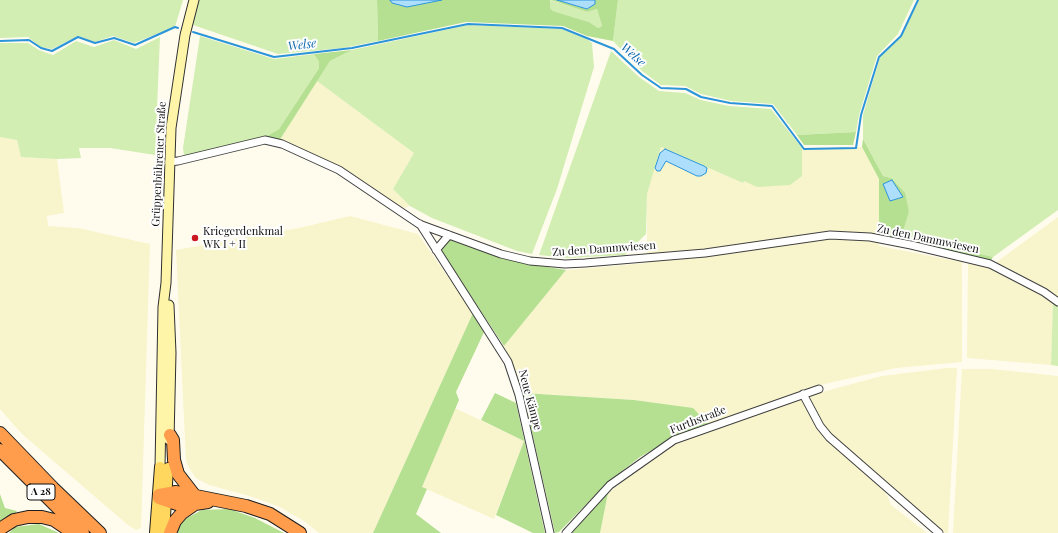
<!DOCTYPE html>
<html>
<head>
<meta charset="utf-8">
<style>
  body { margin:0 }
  canvas { display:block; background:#fffcee }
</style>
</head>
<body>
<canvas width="1058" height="533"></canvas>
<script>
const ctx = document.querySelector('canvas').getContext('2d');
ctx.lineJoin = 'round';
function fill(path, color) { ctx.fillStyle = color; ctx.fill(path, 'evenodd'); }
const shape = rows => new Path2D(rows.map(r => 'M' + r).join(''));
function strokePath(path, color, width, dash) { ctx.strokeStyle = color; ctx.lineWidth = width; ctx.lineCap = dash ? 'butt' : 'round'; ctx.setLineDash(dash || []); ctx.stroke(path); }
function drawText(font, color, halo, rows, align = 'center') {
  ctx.font = font + ' "Playfair Display",serif'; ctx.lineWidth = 4; ctx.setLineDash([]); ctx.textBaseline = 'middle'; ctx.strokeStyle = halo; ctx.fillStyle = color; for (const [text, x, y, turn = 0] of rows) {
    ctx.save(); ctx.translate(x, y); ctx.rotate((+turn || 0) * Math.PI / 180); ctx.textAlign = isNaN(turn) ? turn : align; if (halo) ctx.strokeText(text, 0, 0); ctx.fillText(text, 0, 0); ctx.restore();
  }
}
const farmland = shape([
  [317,81,414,153,393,189,410,206,401,209,340,170,279,141],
  [0,137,17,140,21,157,57,159,64,213,47,216,48,226,78,228,150,244,141,528,136,530,128,525,22,434,0,409],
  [661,147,743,183,744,181,801,176,802,148,862,147,879,179,879,246,962,262,962,362,896,368,811,387,709,425,692,408,634,400,526,393,504,346,566,270,647,263,647,194],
  [350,216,418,234,473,313,373,533,319,533,304,521,280,507,253,497,209,485,196,478,189,468,186,461,176,250,299,228],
  [1058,217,1058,299,1007,267,994,264],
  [968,260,991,267,1053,302,1051,365,967,358],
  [947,368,957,368,948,533,945,533,823,427,807,396,882,376],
  [962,369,992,369,1058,376,1058,533,953,533],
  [800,396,828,439,886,493,891,505,927,533,600,533,608,493,674,442],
  [455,408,524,441,494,519,422,487]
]);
const green = shape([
  [0,0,183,0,175,27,134,43,113,36,95,42,78,36,52,49,40,47,28,37,0,38],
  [199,0,377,0,378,41,343,48,278,54,193,25],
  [550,0,587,12,597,9,602,26,598,28,589,22,553,11,550,8],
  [618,0,914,0,898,34,877,56,859,115,856,132,797,135,773,104,731,101,701,94,685,86,661,85,642,71,613,41],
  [919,0,1058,0,1058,210,993,257,902,235,909,212,891,178,883,176,863,139,863,115,880,57,901,37],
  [468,25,562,29,587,39,592,43,594,67,557,189,532,254,517,251,432,218,410,206,393,189,414,153,317,81,330,61,352,50],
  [200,36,274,59,314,54,319,62,319,68,279,129,267,136,184,156,183,148],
  [160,37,155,155,110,148,79,148,81,158,57,159,21,157,17,140,0,137,0,43,28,43,39,50,53,55,76,41,94,47,114,40,136,49],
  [611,51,639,77,659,91,685,93,701,100,729,106,771,109,802,148,802,176,790,185,757,187,744,181,743,183,661,147,647,194,646,234,625,255,567,258,539,255],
  [1053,302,1058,305,1058,366,1051,365]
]);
const forest = shape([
  [377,0,390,0,392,3,407,7,442,0,550,0,550,8,553,11,589,22,598,28,602,26,597,9,587,12,551,0,557,0,587,9,595,4,595,0,618,0,613,41,587,36,563,26,466,22,378,41],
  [352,50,330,61,279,141,267,136,279,129,319,68,319,62,314,54],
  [856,132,853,145,804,145,797,135],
  [863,139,883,176,891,178,905,193,909,212,902,235,993,257,991,260,879,237,879,179,862,147],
  [450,238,529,264,566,270,504,346,441,251],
  [473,313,485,330,456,392,459,400,422,487,427,489,416,514,441,533,373,533],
  [495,393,516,403,545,533,533,533,496,515,524,441,481,420],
  [523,393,634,400,693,408,709,425,674,437,640,457,608,482,559,532,555,533],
  [608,493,600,533,572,533],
  [0,494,5,508,17,511,15,514,0,522],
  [229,509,255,518,284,533,175,533,185,519,202,510],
  [39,524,59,533,9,533,15,527]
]);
const water = shape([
  [390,0,442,0,407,7,392,3,390,0],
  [557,0,595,0,595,4,587,9,557,0],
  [665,149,704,166,707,168,706,173,701,176,697,176,666,161,660,171,657,171,655,168,660,153,665,149],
  [892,180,903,197,890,201,883,184,892,180]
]);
const stream = shape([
  [193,32,274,57,352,48,468,24,562,28,614,49,642,75,661,88,686,89,701,97,730,103,772,106,804,149,856,148,861,115,879,57,901,36,918,0],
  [0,41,29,40,41,48,52,51,78,37,95,43,114,38,135,45,175,27,178,28]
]);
const street = shape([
  [169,162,178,161,265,140,282,144,339,170,419,224,501,254,530,261,565,264,585,263,705,253,830,235,870,237,911,245,990,264,1044,292,1058,302],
  [420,224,508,362,519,395,550,533],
  [436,250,449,235],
  [803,394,820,426,829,437,939,533],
  [566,533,610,485,674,440,819,389]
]);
const secondary = shape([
  [169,305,171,353,169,440],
  [160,467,163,307,166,283,171,128,185,35,194,0]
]);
const primary = shape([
  [155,533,160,467],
  [164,533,168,468]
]);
const highway = shape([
  [0,433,53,488,100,533],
  [170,435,173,440,174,460,178,474,195,496],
  [0,450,83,533],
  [159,495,176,492,246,506,270,514,300,533],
  [159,498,177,504,195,504,208,502],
  [0,529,14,520,28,517,42,517,54,520,73,533],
  [170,533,175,521,182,513,195,504]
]);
const markers = [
  [195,238,4,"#cb1720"]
];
const shields = [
  [41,492,28]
];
const shieldNames = [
  ["A 28",41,492]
];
const streetNames = [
  ["Grüppenbührener Straße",159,164,-87],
  ["Zu den Dammwiesen",928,239,12],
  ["Zu den Dammwiesen",604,249,-4],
  ["Neue Kämpe",530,400,75],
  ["Furthstraße",698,420,-21]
];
const poiNames = [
  ["Kriegerdenkmal",203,232],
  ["WK I + II",203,245]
];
const waterNames = [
  ["Welse",302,45,-7],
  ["Welse",633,55,42]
];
fill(farmland, '#f8f4cb');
fill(green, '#d2eeb3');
fill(forest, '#b5e091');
fill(water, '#addffc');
strokePath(water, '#2c95da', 1);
strokePath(stream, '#2c95da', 2);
strokePath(street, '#404040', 9);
strokePath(secondary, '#2f2f2f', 11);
strokePath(primary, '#1e1e1e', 12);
strokePath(highway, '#1e1e1e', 14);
strokePath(street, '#fff', 7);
strokePath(secondary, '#fff5a9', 9);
strokePath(primary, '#ffd75e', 10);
strokePath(highway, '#ff9d4c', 12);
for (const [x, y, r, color] of markers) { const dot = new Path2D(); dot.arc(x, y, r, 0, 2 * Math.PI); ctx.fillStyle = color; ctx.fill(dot); strokePath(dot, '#fff', 1.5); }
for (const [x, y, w] of shields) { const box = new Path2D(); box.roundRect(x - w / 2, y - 8, w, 16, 3); ctx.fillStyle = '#fff'; ctx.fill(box); strokePath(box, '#0d0d0d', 1); }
drawText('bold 10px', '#0d0d0d', null, shieldNames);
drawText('11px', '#0d0d0d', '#fff', streetNames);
drawText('11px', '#0d0d0d', '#fff', poiNames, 'left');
drawText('italic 12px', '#0a65ac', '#fff', waterNames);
</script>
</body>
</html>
